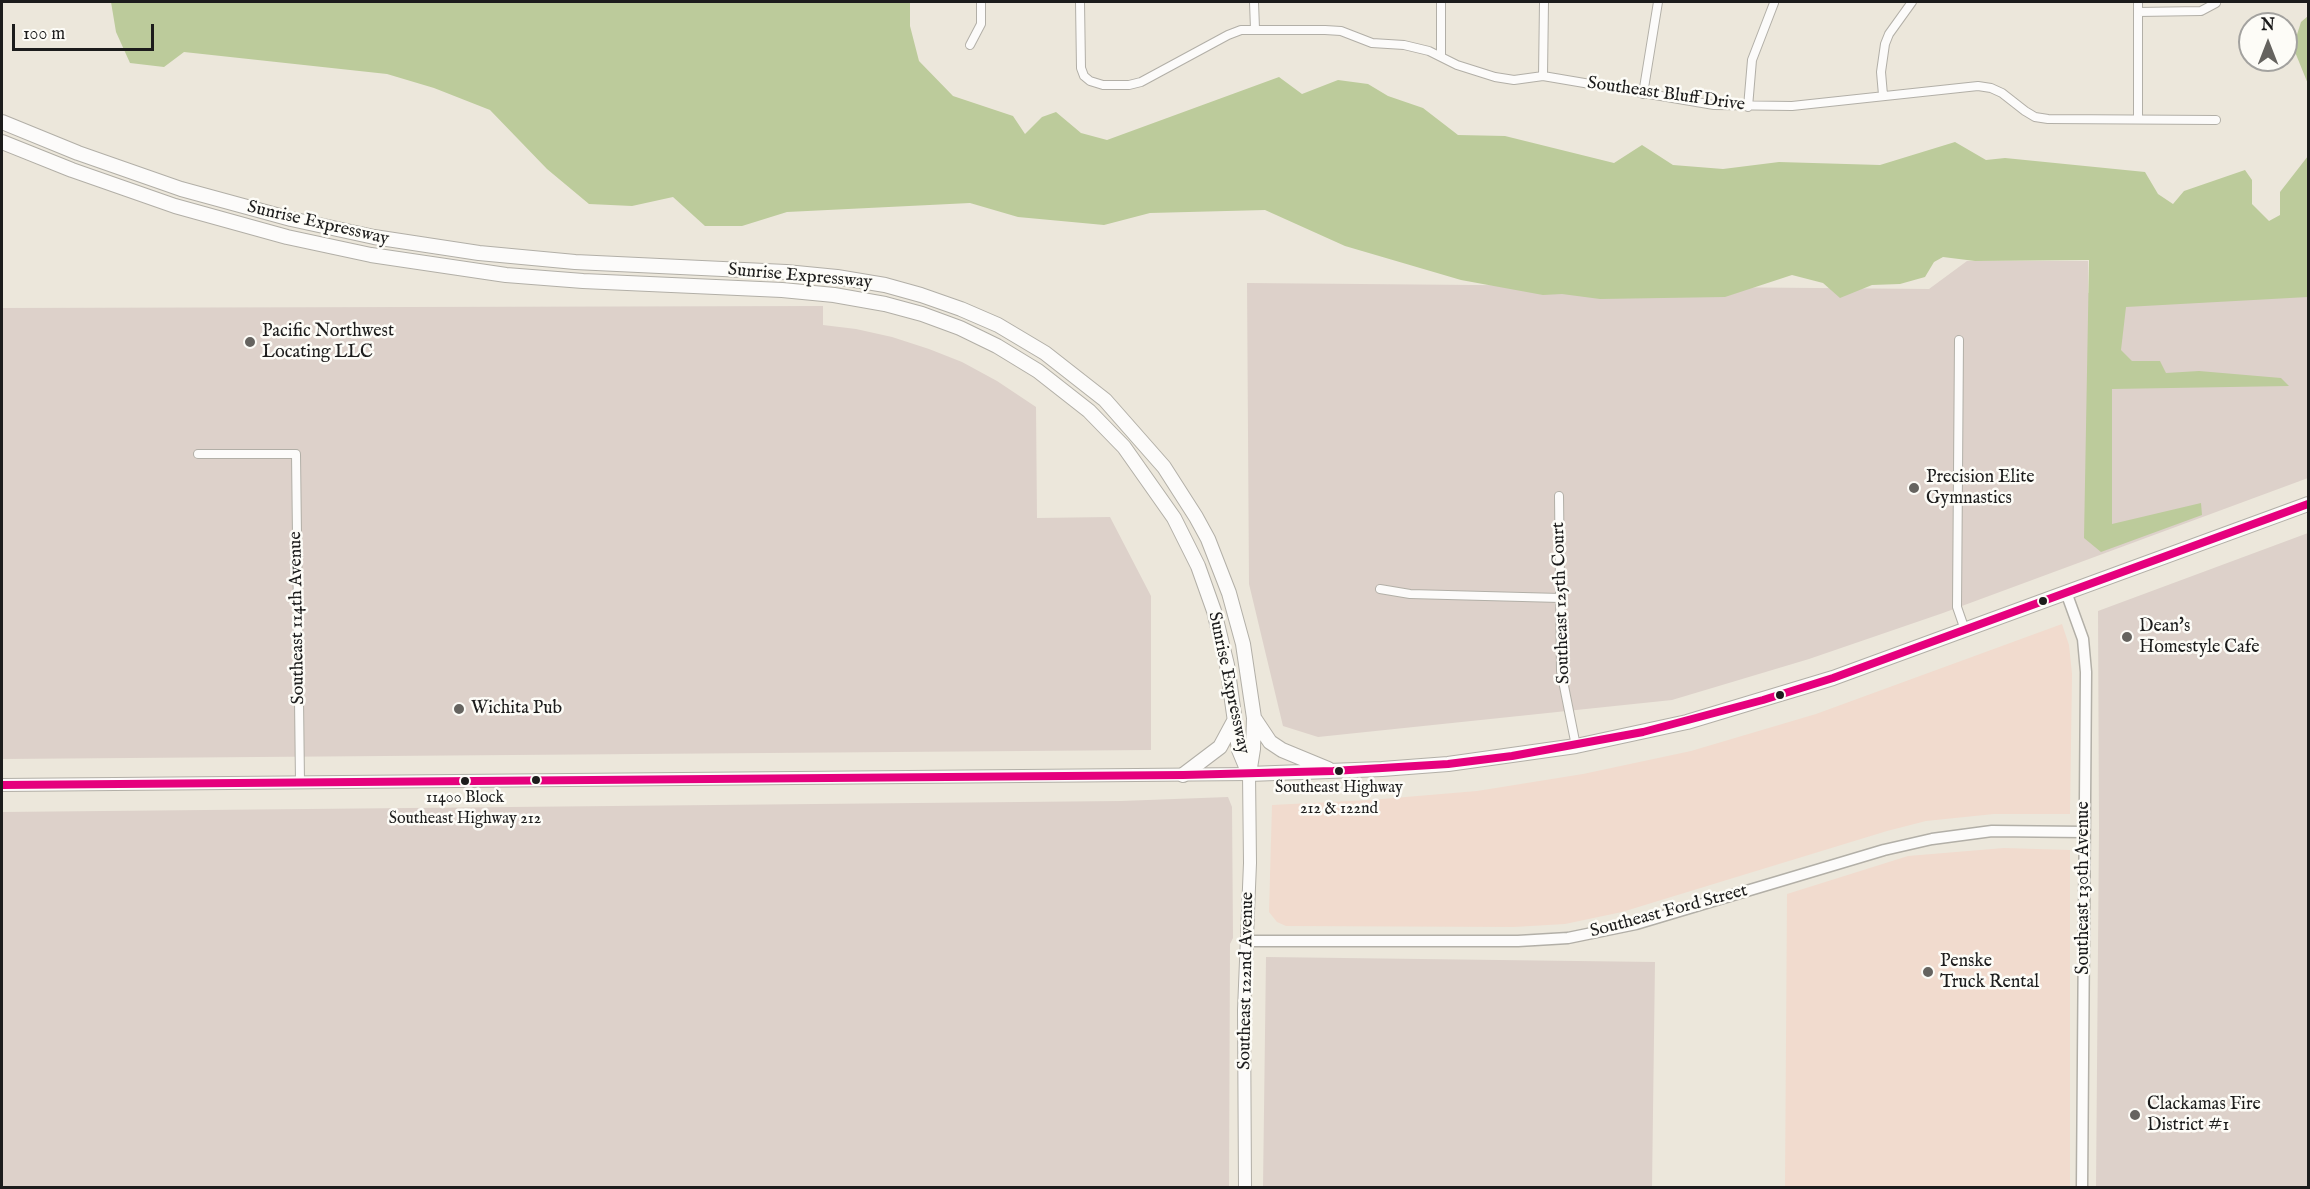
<!DOCTYPE html>
<html>
<head>
<meta charset="utf-8">
<style>
  body { margin:0 }
  #map { position:relative; width:2310px; height:1189px; overflow:hidden; background:#ece7db; font-family:"IM FELL English",serif }
  canvas { display:block }
  .frame { position:absolute; inset:0; border:3px solid #1c1c1c; pointer-events:none }
  .north { position:absolute; left:2238px; top:12px; width:60px; height:60px; box-sizing:border-box; background:#fdfcf7; border:2px solid #a3a29f; border-radius:50%; rotate:0deg; font-size:16px; font-weight:700; line-height:24px; text-align:center; color:#1c1c1c }
  .north::after { content:''; display:block; margin:auto; width:21px; height:27px; background:#65635f; clip-path:polygon(50% 0,100% 100%,50% 72%,0 100%) }
  .scale { position:absolute; left:12px; top:24px; width:142px; height:27px; box-sizing:border-box; border:3px solid #1c1c1c; border-top:0; padding-left:8px; font-size:18px; line-height:21px; white-space:nowrap; color:#1c1c1c; -webkit-text-stroke:4px #fdfcf7; paint-order:stroke }
</style>
</head>
<body>
<div id="map">
<canvas width="2310" height="1189"></canvas>
<div class="frame"></div>
<div class="north">N</div>
<div class="scale">100 m</div>
</div>
<script>
const ctx = document.querySelector('canvas').getContext('2d');
ctx.lineJoin = 'round';
function fill(path, color) { ctx.fillStyle = color; ctx.fill(path, 'evenodd'); }
const shape = rows => new Path2D(rows.map(r => 'M' + r).join(''));
function strokePath(path, color, width, dash) { ctx.strokeStyle = color; ctx.lineWidth = width; ctx.lineCap = dash ? 'butt' : 'round'; ctx.setLineDash(dash || []); ctx.stroke(path); }
function drawText(font, color, halo, rows, align = 'center') {
  ctx.font = font + ' "IM FELL English",serif'; ctx.lineWidth = 5; ctx.setLineDash([]); ctx.textBaseline = 'middle'; ctx.strokeStyle = halo; ctx.fillStyle = color; for (const [text, x, y, turn = 0] of rows) {
    ctx.save(); ctx.translate(x, y); ctx.rotate((+turn || 0) * Math.PI / 180); ctx.textAlign = isNaN(turn) ? turn : align; if (halo) ctx.strokeText(text, 0, 0); ctx.fillText(text, 0, 0); ctx.restore();
  }
}
const built = shape([
  [2062,624,2069,645,2072,674,2070,814,1994,814,1926,821,1887,831,1622,912,1565,924,1514,927,1286,926,1277,922,1269,912,1272,805,1370,800,1477,791,1583,774,1691,751,1816,714],
  [2004,848,2070,850,2070,1187,1785,1187,1787,894,1908,856]
]);
const industrial = shape([
  [1967,261,2088,261,2088,293,2308,294,2308,478,1943,613,1809,659,1672,700,1318,737,1283,726,1249,584,1247,283,1929,289],
  [823,306,823,325,856,329,892,337,929,349,962,362,997,381,1036,407,1037,518,1110,517,1151,596,1151,750,2,759,2,308],
  [2308,533,2308,1187,2096,1187,2099,827,2098,611],
  [1228,797,1232,807,1233,938,1230,944,1229,1187,2,1187,2,812,1121,801],
  [1266,957,1655,962,1652,1187,1263,1187]
]);
const forest = shape([
  [111,2,910,2,910,26,919,61,953,96,1013,116,1025,134,1042,117,1056,112,1081,133,1107,140,1279,77,1302,94,1338,80,1368,84,1388,96,1423,108,1458,135,1505,136,1614,163,1642,145,1673,165,1723,169,1779,162,1880,165,1955,142,1986,160,2005,158,2145,172,2158,194,2173,204,2184,191,2245,170,2252,180,2252,204,2269,221,2280,215,2280,192,2308,156,2308,297,2126,307,2121,350,2132,361,2160,361,2166,373,2199,371,2281,378,2289,386,2112,389,2112,524,2201,503,2202,515,2101,552,2084,538,2089,260,1975,261,1943,257,1934,262,1925,277,1900,284,1872,285,1840,298,1823,283,1792,275,1725,297,1600,299,1562,294,1543,295,1461,280,1345,246,1265,210,1150,213,1104,225,1018,217,970,203,787,212,742,226,705,226,673,197,632,206,589,204,547,169,490,110,434,88,387,74,184,52,164,67,130,63,116,32],
  [2308,16,2308,84,2293,47,2301,22]
]);
const minor = shape([
  [1080,2,1081,68,1084,76,1090,81,1103,85,1129,85,1141,82,1228,35,1241,30,1325,30,1341,31,1372,43,1404,45,1429,51,1457,65,1495,77,1514,80,1543,76,1714,105,1792,106,1978,86,1991,88,2002,93,2025,111,2035,117,2048,119,2216,120],
  [1254,2,1255,29],
  [1441,2,1441,56],
  [2138,2,2138,119],
  [2138,12,2201,11,2216,3],
  [970,45,981,24,981,2],
  [1543,76,1544,2],
  [1643,94,1658,2],
  [1883,95,1881,72,1885,44,1889,34,1912,2],
  [1748,107,1752,60,1774,3],
  [1959,340,1957,607,1965,630],
  [198,454,296,454,300,782],
  [1559,496,1561,671,1576,746],
  [1380,589,1410,594,1560,598]
]);
const tertiary = shape([
  [2066,592,2083,639,2086,672,2082,1188],
  [1247,941,1518,941,1568,938,1636,924,1884,850,1932,839,1992,831,2084,832]
]);
const secondary = shape([
  [1245,1188,1244,1010,1250,863,1249,774]
]);
const primary = shape([
  [2,785,1249,774]
]);
const trunk = shape([
  [2,122,78,153,181,189,291,219,374,237,479,253,575,262,786,272,837,277,885,285,921,295,961,309,998,325,1045,353,1105,400,1164,467,1196,517,1208,539,1229,593,1243,644,1254,718,1253,749,1249,774],
  [2,142,72,170,175,206,287,237,371,255,506,275,583,281,782,290,834,295,885,304,922,314,960,328,997,346,1038,371,1089,411,1124,447,1174,518,1198,566,1214,611,1227,665,1239,750,1249,774],
  [1254,718,1270,742,1282,750,1328,769],
  [1249,774,1382,769,1448,764,1576,746,1687,722,1833,678,2308,504],
  [1183,775,1220,747,1234,721]
]);
const bus1 = shape([
  [2,785,1183,775,1333,771,1448,764,1512,756,1643,732,1763,700,1833,678,2308,504]
]);
const markers = [
  [250,342,6,"#65635f"],
  [1914,488,6,"#65635f"],
  [2043,601,5,"#1c1c1c"],
  [2127,637,6,"#65635f"],
  [1780,695,5,"#1c1c1c"],
  [459,709,6,"#65635f"],
  [1339,771,5,"#1c1c1c"],
  [536,780,5,"#1c1c1c"],
  [465,781,5,"#1c1c1c"],
  [1928,972,6,"#65635f"],
  [2135,1115,6,"#65635f"]
];
const busNames = [
  ["Southeast Highway",1339,789],
  ["212 & 122nd",1339,810],
  ["11400 Block",465,799],
  ["Southeast Highway 212",465,820]
];
const streetNames = [
  ["Southeast Bluff Drive",1666,95,8],
  ["Sunrise Expressway",318,224,13],
  ["Sunrise Expressway",800,277,5],
  ["Southeast 125th Court",1562,603,-92],
  ["Southeast 114th Avenue",298,618,-91],
  ["Sunrise Expressway",1228,683,78],
  ["Southeast 130th Avenue",2084,888,-90],
  ["Southeast Ford Street",1669,912,-15],
  ["Southeast 122nd Avenue",1247,981,-89]
];
const poiNames = [
  ["Pacific Northwest",262,332],
  ["Locating LLC",262,353],
  ["Precision Elite",1926,478],
  ["Gymnastics",1926,499],
  ["Dean's",2139,627],
  ["Homestyle Cafe",2139,648],
  ["Wichita Pub",471,709],
  ["Penske",1940,962],
  ["Truck Rental",1940,983],
  ["Clackamas Fire",2147,1105],
  ["District #1",2147,1126]
];
fill(built, '#f1dbce');
fill(industrial, '#ddd1ca');
fill(forest, '#bccb9b');
strokePath(minor, '#b2afa7', 10);
strokePath(tertiary, '#b2afa7', 13);
strokePath(secondary, '#b2afa7', 14);
strokePath(primary, '#b2afa7', 14);
strokePath(trunk, '#b2afa7', 16);
strokePath(minor, '#fcfbfa', 8);
strokePath(tertiary, '#fcfbfa', 10);
strokePath(secondary, '#fcfbfa', 12);
strokePath(primary, '#fcfbfa', 12);
strokePath(trunk, '#fcfbfa', 14);
strokePath(bus1, '#e5007d', 8);
for (const [x, y, r, color] of markers) { const dot = new Path2D(); dot.arc(x, y, r, 0, 2 * Math.PI); ctx.fillStyle = color; ctx.fill(dot); strokePath(dot, '#fdfcf7', 2); }
drawText('16px', '#1c1c1c', '#fdfcf7', busNames);
drawText('18px', '#1c1c1c', '#fdfcf7', streetNames);
drawText('18px', '#1c1c1c', '#fdfcf7', poiNames, 'left');
</script>
</body>
</html>
